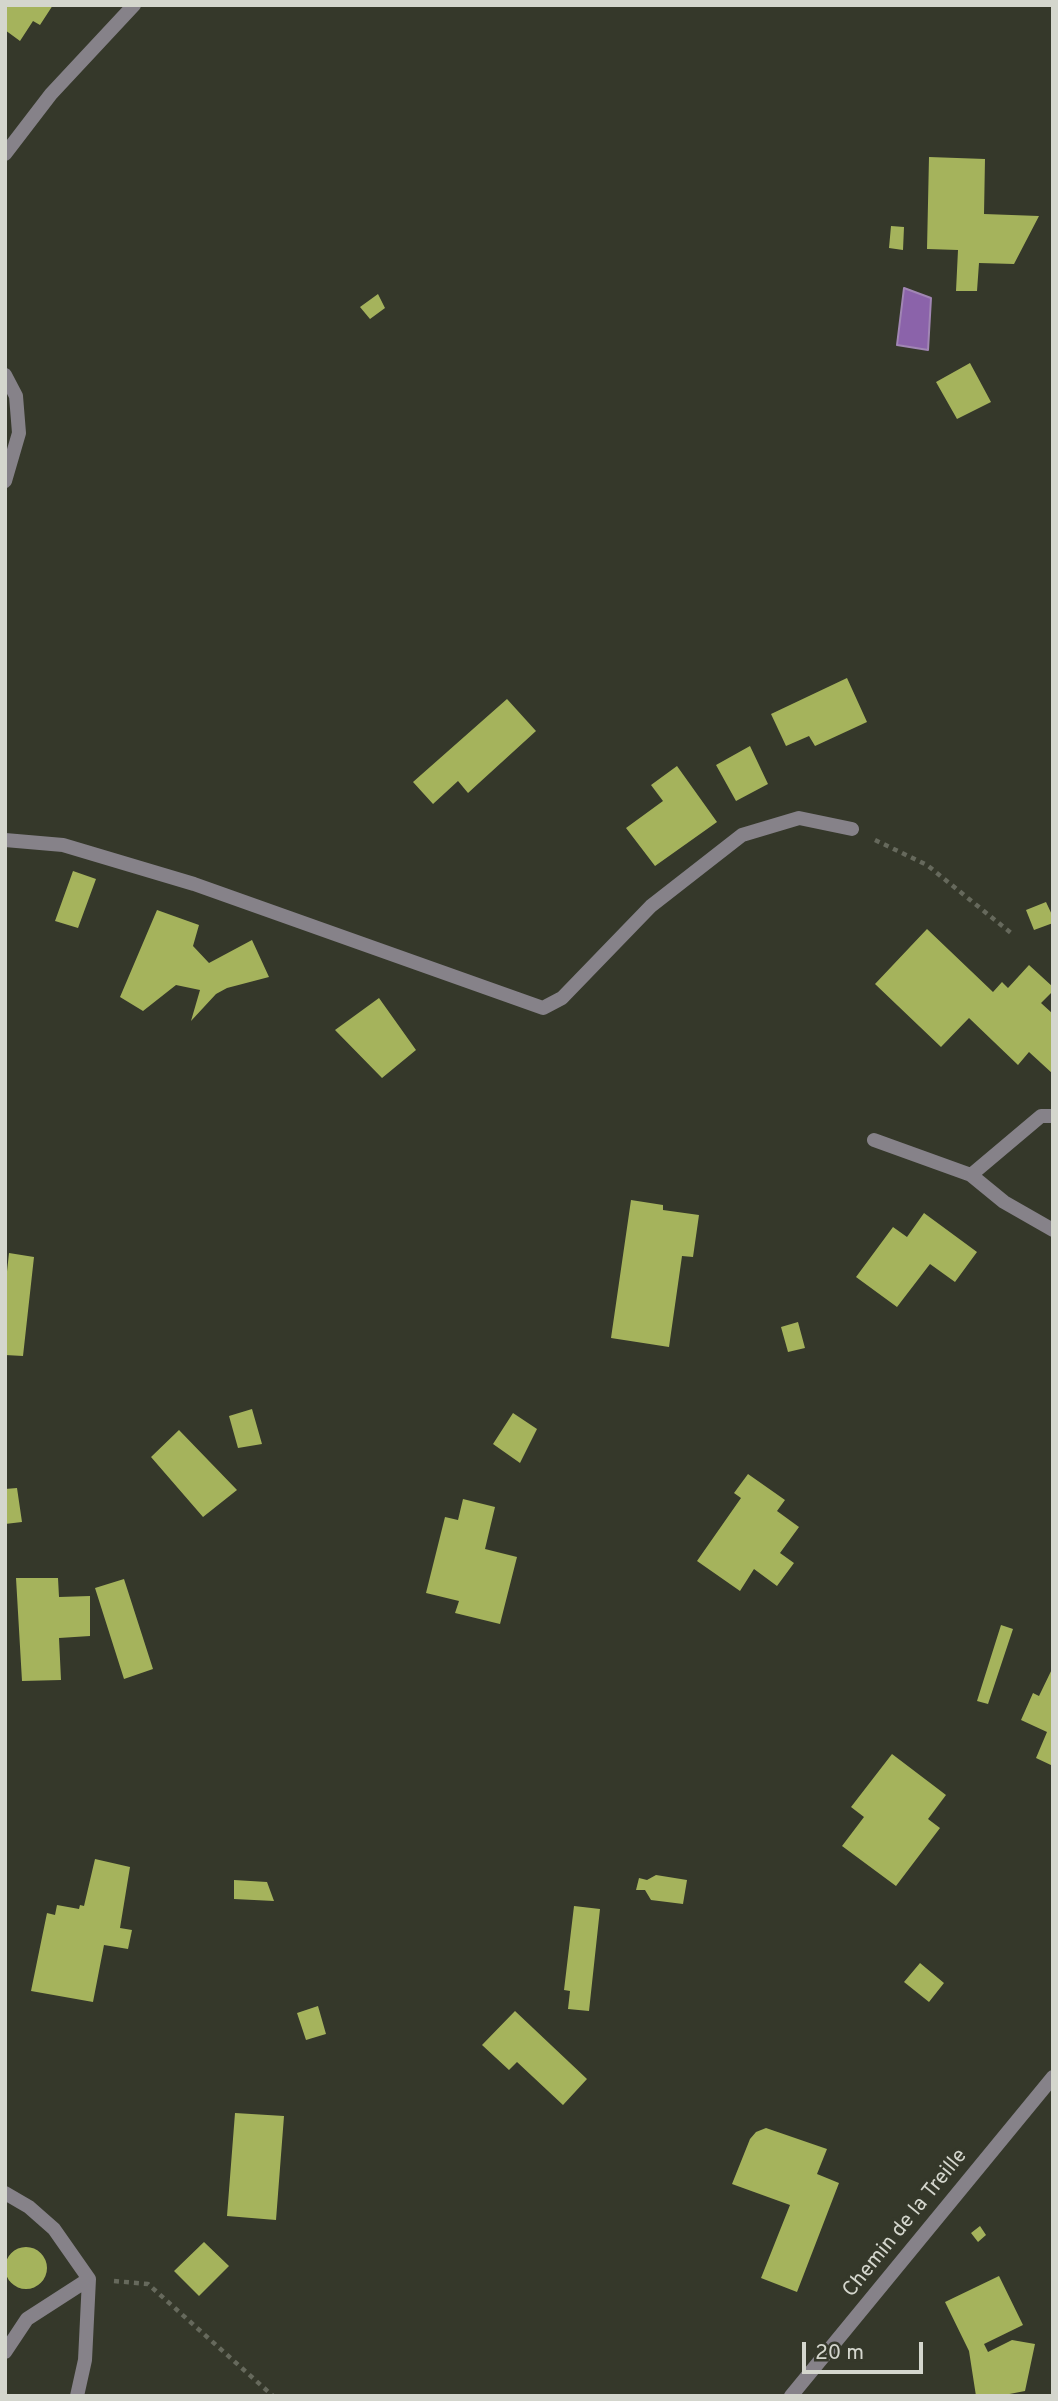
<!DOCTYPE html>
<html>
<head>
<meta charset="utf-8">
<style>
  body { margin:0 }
  #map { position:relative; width:1058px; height:2401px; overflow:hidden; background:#35382a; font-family:Overpass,sans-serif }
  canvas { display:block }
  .frame { position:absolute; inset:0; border:7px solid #d4d6cd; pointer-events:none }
  .scale { position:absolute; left:802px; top:2342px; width:121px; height:32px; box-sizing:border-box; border:4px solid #d4d6cd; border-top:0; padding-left:9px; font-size:21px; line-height:24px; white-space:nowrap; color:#d4d6cd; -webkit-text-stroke:5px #35382a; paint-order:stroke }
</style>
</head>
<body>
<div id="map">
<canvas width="1058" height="2401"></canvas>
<div class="frame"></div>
<div class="scale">20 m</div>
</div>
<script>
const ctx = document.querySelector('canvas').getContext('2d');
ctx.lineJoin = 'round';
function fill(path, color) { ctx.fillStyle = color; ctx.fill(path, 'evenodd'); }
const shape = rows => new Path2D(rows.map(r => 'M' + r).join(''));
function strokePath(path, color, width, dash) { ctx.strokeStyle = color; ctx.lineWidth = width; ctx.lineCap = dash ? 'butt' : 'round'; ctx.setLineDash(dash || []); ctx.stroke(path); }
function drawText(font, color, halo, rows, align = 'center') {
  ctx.font = font + ' Overpass,sans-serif'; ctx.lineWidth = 7; ctx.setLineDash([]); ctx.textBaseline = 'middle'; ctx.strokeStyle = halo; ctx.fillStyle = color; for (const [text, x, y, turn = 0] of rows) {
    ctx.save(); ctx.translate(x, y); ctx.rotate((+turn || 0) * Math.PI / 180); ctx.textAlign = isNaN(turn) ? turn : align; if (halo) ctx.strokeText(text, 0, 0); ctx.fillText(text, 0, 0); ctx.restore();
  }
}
const water = shape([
  [904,288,931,298,928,350,897,345,904,288]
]);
const building = shape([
  [5,5,53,5,40,25,33,21,20,41,5,30],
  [929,157,985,159,984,214,1039,216,1014,264,979,263,977,291,956,291,958,250,927,249],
  [891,226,904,227,903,250,889,248],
  [378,294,385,308,370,319,360,307],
  [970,363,991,402,957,419,936,382],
  [847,678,867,722,815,746,809,736,786,746,771,714],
  [507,699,536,731,468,793,458,781,433,804,413,782],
  [750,746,768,784,736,801,716,765],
  [677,766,717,822,655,866,626,828,663,801,651,785],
  [73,871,96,879,78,928,55,921],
  [1046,902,1053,917,1053,923,1034,930,1026,910],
  [157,910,199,925,193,946,209,963,252,940,269,977,227,988,216,994,191,1021,200,990,176,985,143,1011,120,997],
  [927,929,993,992,1002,982,1008,988,1029,965,1053,987,1053,991,1041,1003,1053,1014,1053,1074,1029,1052,1018,1065,969,1018,941,1047,875,984],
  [379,998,416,1050,382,1078,335,1030],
  [631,1200,663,1205,663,1210,699,1215,693,1257,682,1256,669,1347,611,1338],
  [924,1213,977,1252,955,1282,930,1264,897,1307,856,1277,893,1227,907,1237],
  [9,1253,34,1257,23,1356,5,1355,5,1290],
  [798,1322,805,1348,788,1352,781,1327],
  [252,1409,262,1444,238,1448,229,1416],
  [513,1413,537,1429,520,1463,493,1444],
  [179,1430,237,1490,203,1517,151,1457],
  [748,1474,785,1500,777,1511,799,1527,780,1553,794,1563,777,1586,754,1569,740,1591,697,1561,741,1498,734,1493],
  [17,1488,22,1522,5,1524,5,1489],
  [463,1499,495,1507,485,1549,517,1557,500,1624,455,1613,459,1601,426,1593,445,1517,458,1520],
  [16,1578,58,1578,59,1597,90,1596,90,1636,59,1638,61,1680,22,1681],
  [124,1579,153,1669,124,1679,95,1588],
  [1001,1625,1013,1629,988,1704,977,1701],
  [1053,1667,1053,1766,1036,1758,1047,1732,1021,1720,1033,1693,1039,1696],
  [892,1754,946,1795,928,1819,940,1828,896,1886,842,1846,864,1817,851,1807],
  [95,1859,130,1867,120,1928,132,1930,128,1949,104,1945,93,2002,31,1991,47,1913,55,1915,57,1905,79,1909,80,1905,84,1906],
  [656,1875,687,1880,683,1904,651,1900,645,1890,636,1890,639,1878,647,1880],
  [234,1880,267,1882,274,1901,234,1899],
  [574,1906,600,1909,589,2011,568,2009,570,1991,564,1990],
  [920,1963,944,1983,929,2002,904,1982],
  [318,2006,326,2034,306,2040,297,2013],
  [515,2011,587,2079,563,2105,517,2062,509,2070,482,2045],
  [235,2113,284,2116,276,2220,227,2216],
  [766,2128,827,2149,817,2174,839,2183,797,2292,761,2278,790,2205,732,2184,750,2139,756,2132],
  [980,2226,986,2235,978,2242,971,2233],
  [204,2242,229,2266,199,2296,174,2271],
  '5 2268a21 21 0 1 1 42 0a21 21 0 1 1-42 0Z',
  [999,2276,1023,2325,984,2344,988,2352,1012,2340,1035,2344,1025,2391,999,2396,976,2396,969,2351,945,2302]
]);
const path = shape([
  [875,840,927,865,1011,933],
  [114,2281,148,2284,273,2396]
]);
const lane = shape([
  [874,1140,971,1175,1004,1202,1053,1230],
  [971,1175,1041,1116,1053,1116]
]);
const street = shape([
  [5,154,51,94,134,5],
  [5,375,16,396,19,433,5,481],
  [5,840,63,845,194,884,543,1008,562,998,651,906,742,835,799,818,852,829],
  [5,2193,29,2207,54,2229,89,2279],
  [5,2352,27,2319,89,2279],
  [77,2396,85,2360,89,2279],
  [791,2396,1053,2077]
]);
const streetNames = [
  ["Chemin de la Treille",906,2224,-51]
];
fill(water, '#8b63aa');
strokePath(water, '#a186b4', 2);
fill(building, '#a5b35c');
strokePath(path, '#66695c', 4.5, [5, 5]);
strokePath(lane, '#868289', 14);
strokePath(street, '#868289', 14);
drawText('21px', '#d4d6cd', '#35382a', streetNames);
</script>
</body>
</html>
